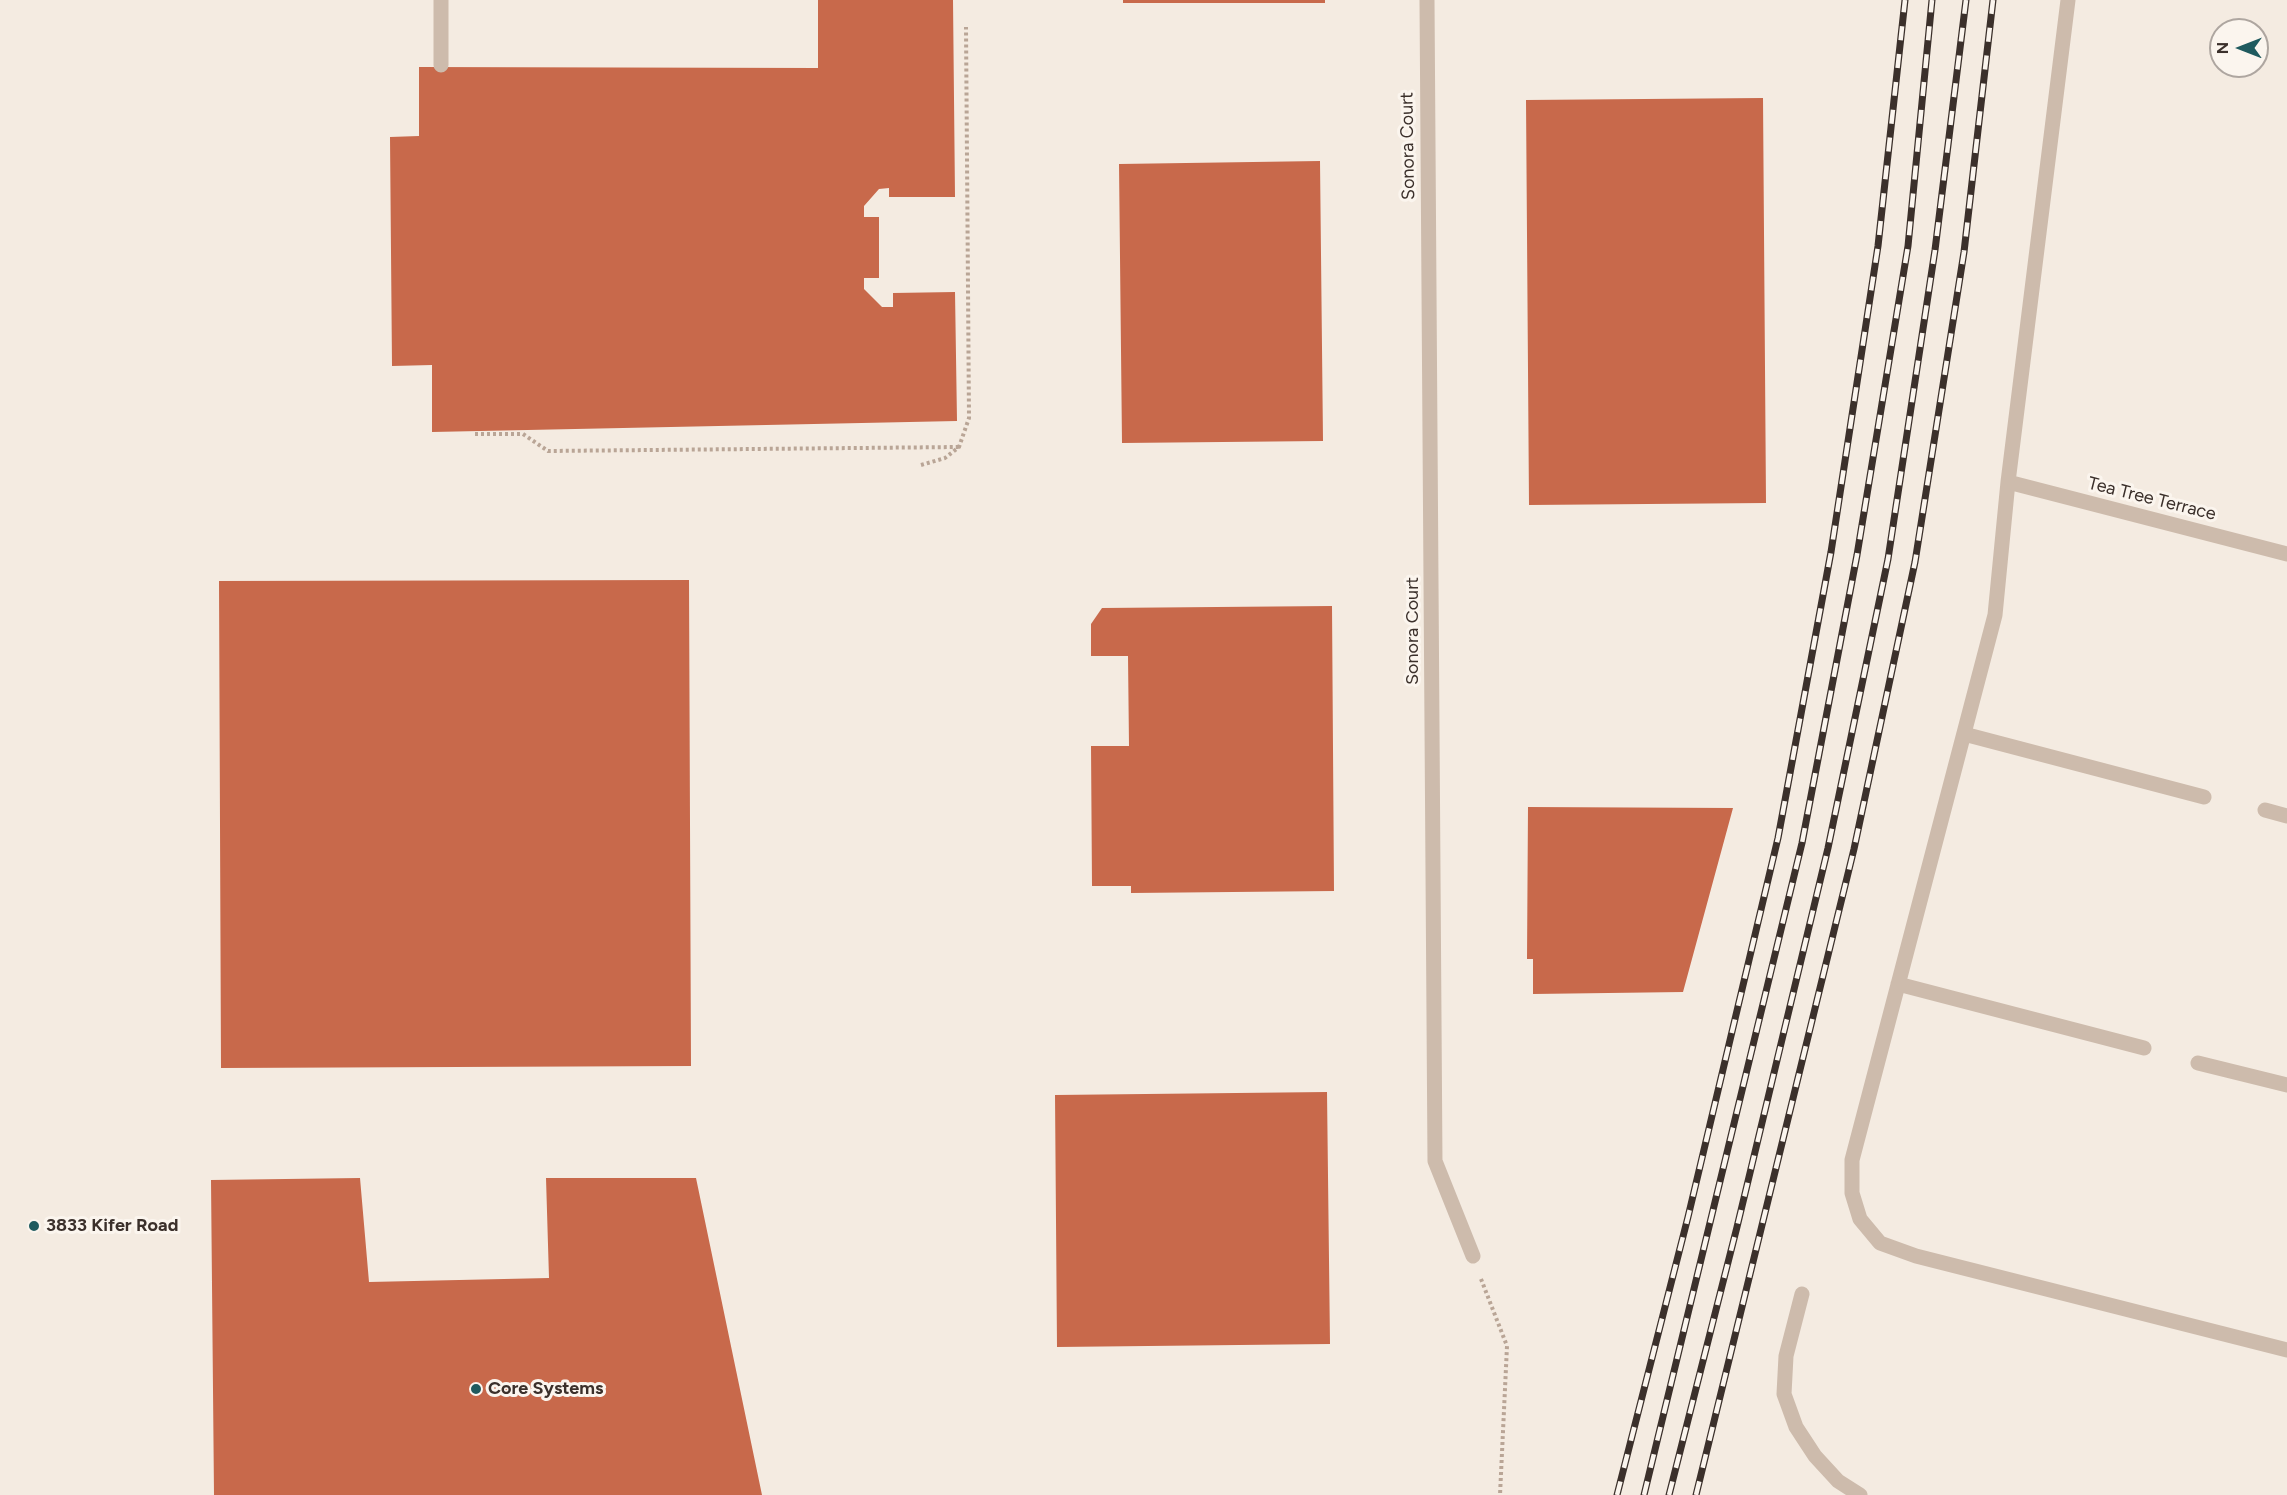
<!DOCTYPE html>
<html>
<head>
<meta charset="utf-8">
<style>
  body { margin:0 }
  #map { position:relative; width:2287px; height:1495px; overflow:hidden; background:#f4ebe1; font-family:Figtree,sans-serif }
  canvas { display:block }
  .north { position:absolute; left:2209px; top:18px; width:60px; height:60px; box-sizing:border-box; background:#fbf5ee; border:2px solid #aea6a0; border-radius:50%; rotate:270deg; font-size:16px; font-weight:700; line-height:24px; text-align:center; color:#3b302b }
  .north::after { content:''; display:block; margin:auto; width:21px; height:27px; background:#1f5a5e; clip-path:polygon(50% 0,100% 100%,50% 72%,0 100%) }
</style>
</head>
<body>
<div id="map">
<canvas width="2287" height="1495"></canvas>
<div class="north">N</div>
</div>
<script>
const ctx = document.querySelector('canvas').getContext('2d');
ctx.lineJoin = 'round';
function fill(path, color) { ctx.fillStyle = color; ctx.fill(path, 'evenodd'); }
const shape = rows => new Path2D(rows.map(r => 'M' + r).join(''));
function strokePath(path, color, width, dash) { ctx.strokeStyle = color; ctx.lineWidth = width; ctx.lineCap = dash ? 'butt' : 'round'; ctx.setLineDash(dash || []); ctx.stroke(path); }
function drawText(font, color, halo, rows, align = 'center') {
  ctx.font = font + ' Figtree,sans-serif'; ctx.lineWidth = 6; ctx.setLineDash([]); ctx.textBaseline = 'middle'; ctx.strokeStyle = halo; ctx.fillStyle = color; for (const [text, x, y, turn = 0] of rows) {
    ctx.save(); ctx.translate(x, y); ctx.rotate((+turn || 0) * Math.PI / 180); ctx.textAlign = isNaN(turn) ? turn : align; if (halo) ctx.strokeText(text, 0, 0); ctx.fillText(text, 0, 0); ctx.restore();
  }
}
const building = shape([
  [818,0,953,0,955,197,889,197,889,188,879,189,864,206,864,217,879,217,879,278,864,278,864,289,882,307,893,307,893,293,955,292,957,421,432,432,432,365,392,366,390,137,419,136,419,67,818,68],
  [1123,0,1325,0,1325,3,1123,3],
  [1763,98,1766,503,1529,505,1526,100],
  [1320,161,1323,441,1122,443,1119,164],
  [689,580,691,1066,221,1068,219,581],
  [1332,606,1334,891,1131,893,1131,886,1092,886,1091,746,1129,746,1128,656,1091,656,1091,624,1102,608],
  [1528,807,1733,808,1683,992,1533,994,1533,959,1527,959],
  [1327,1092,1330,1344,1057,1347,1055,1095],
  [360,1178,369,1282,549,1278,546,1178,696,1178,762,1495,214,1495,211,1180]
]);
const path = shape([
  [475,434,523,434,548,451,959,447],
  [921,465,945,458,959,447,969,418,966,27],
  [1481,1279,1507,1346,1500,1495]
]);
const service = shape([
  [441,0,441,65],
  [2068,0,2008,482,1995,615,1852,1160,1852,1193,1860,1219,1880,1243,1916,1256,2287,1350],
  [2008,482,2287,554],
  [1964,734,2204,797],
  [2265,810,2287,816],
  [1898,984,2144,1048],
  [2198,1063,2287,1085],
  [1802,1294,1786,1356,1784,1394,1796,1427,1815,1456,1838,1481,1860,1495]
]);
const minor = shape([
  [1427,0,1435,1161,1473,1256]
]);
const rail = shape([
  [1617,1495,1688,1217,1778,838,1831,552,1878,246,1905,0],
  [1644,1495,1802,843,1857,555,1908,246,1932,0],
  [1669,1495,1737,1227,1828,848,1888,559,1935,250,1966,0],
  [1696,1495,1854,849,1915,562,1964,252,1993,0]
]);
const markers = [
  [34,1226,6,"#1f5a5e"],
  [476,1389,6,"#1f5a5e"]
];
const streetNames = [
  ["Sonora Court",1408,146,-91],
  ["Tea Tree Terrace",2152,499,14],
  ["Sonora Court",1413,631,-90]
];
const poiNames = [
  ["3833 Kifer Road",46,1226],
  ["Core Systems",488,1389]
];
fill(building, '#c8694b');
strokePath(path, '#b9a596', 4, [3, 3]);
strokePath(service, '#cdbbac', 15);
strokePath(minor, '#cdbbac', 15);
strokePath(rail, '#3b302b', 7);
strokePath(rail, '#fbf5ee', 4.5, [14]);
for (const [x, y, r, color] of markers) { const dot = new Path2D(); dot.arc(x, y, r, 0, 2 * Math.PI); ctx.fillStyle = color; ctx.fill(dot); strokePath(dot, '#fbf5ee', 2); }
drawText('18px', '#3b302b', '#fbf5ee', streetNames);
drawText('bold 18px', '#3b302b', '#fbf5ee', poiNames, 'left');
</script>
</body>
</html>
